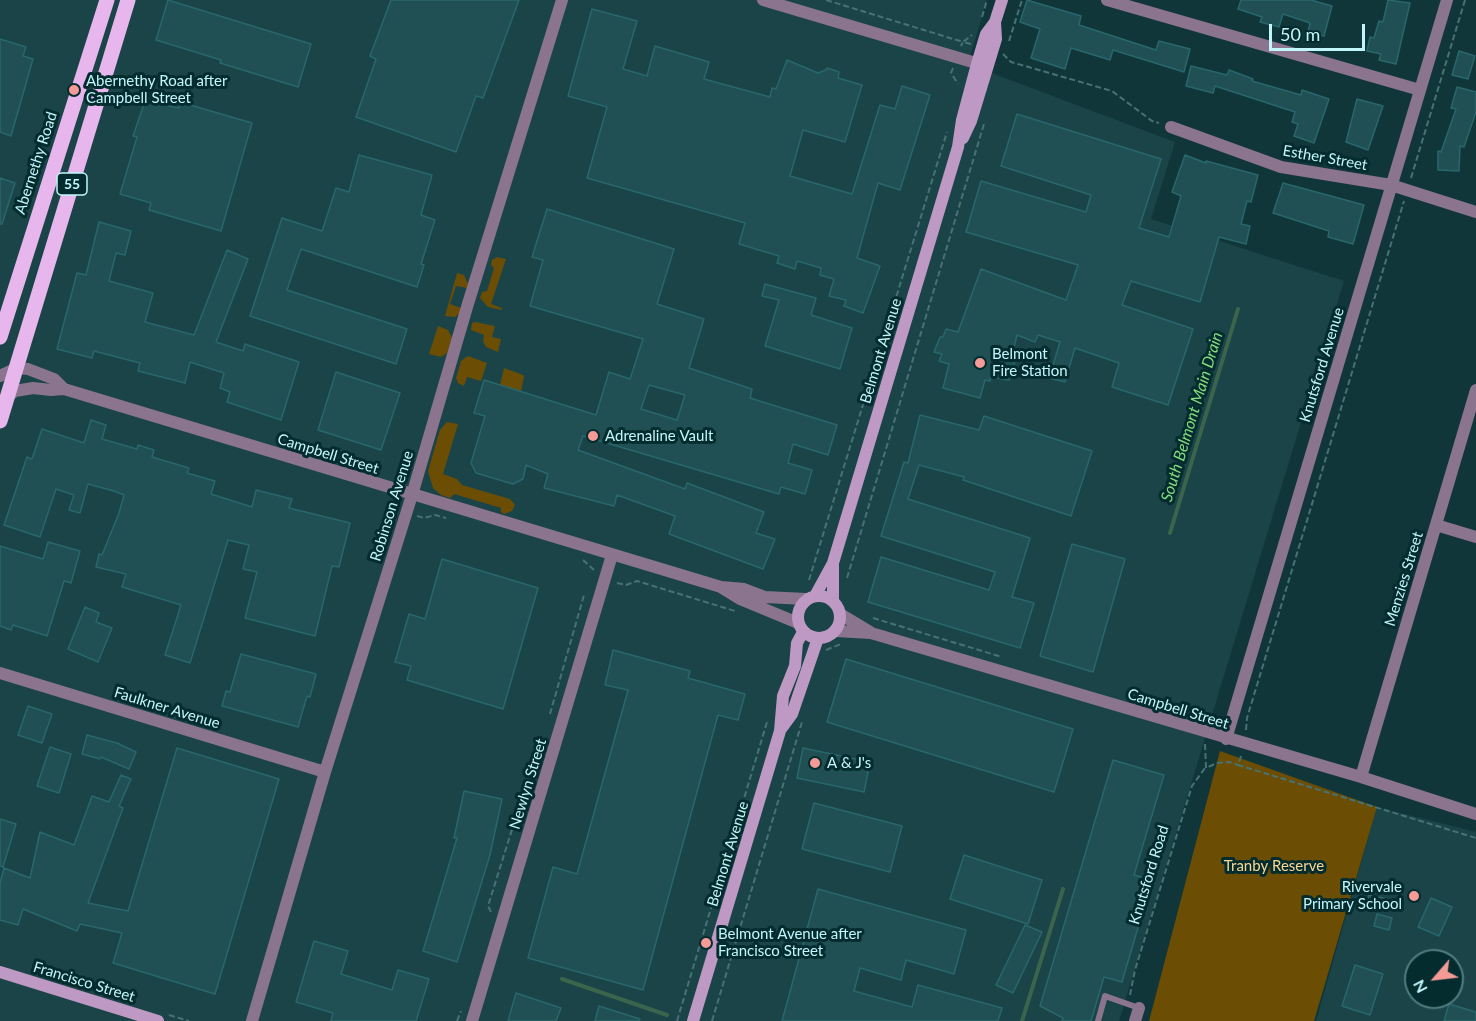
<!DOCTYPE html>
<html>
<head>
<meta charset="utf-8">
<style>
  body { margin:0 }
  #map { position:relative; width:1476px; height:1021px; overflow:hidden; background:#103639; font-family:Lato,sans-serif }
  canvas { display:block }
  .north { position:absolute; left:1404px; top:949px; width:60px; height:60px; box-sizing:border-box; background:#042c2f; border:2px solid #507d80; border-radius:50%; rotate:242deg; font-size:16px; font-weight:700; line-height:24px; text-align:center; color:#c2f6fa }
  .north::after { content:''; display:block; margin:auto; width:21px; height:27px; background:#f59b97; clip-path:polygon(50% 0,100% 100%,50% 72%,0 100%) }
  .scale { position:absolute; left:1269px; top:24px; width:96px; height:27px; box-sizing:border-box; border:3px solid #c2f6fa; border-top:0; padding-left:8px; font-size:18px; line-height:21px; white-space:nowrap; color:#c2f6fa; -webkit-text-stroke:4px #042c2f; paint-order:stroke }
</style>
</head>
<body>
<div id="map">
<canvas width="1476" height="1021"></canvas>
<div class="north">N</div>
<div class="scale">50 m</div>
</div>
<script>
const ctx = document.querySelector('canvas').getContext('2d');
ctx.lineJoin = 'round';
function fill(path, color) { ctx.fillStyle = color; ctx.fill(path, 'evenodd'); }
const shape = rows => new Path2D(rows.map(r => 'M' + r).join(''));
function strokePath(path, color, width, dash) { ctx.strokeStyle = color; ctx.lineWidth = width; ctx.lineCap = dash ? 'butt' : 'round'; ctx.setLineDash(dash || []); ctx.stroke(path); }
function drawText(font, color, halo, rows, align = 'center') {
  ctx.font = font + ' Lato,sans-serif'; ctx.lineWidth = 6; ctx.setLineDash([]); ctx.textBaseline = 'middle'; ctx.strokeStyle = halo; ctx.fillStyle = color; for (const [text, x, y, turn = 0] of rows) {
    ctx.save(); ctx.translate(x, y); ctx.rotate((+turn || 0) * Math.PI / 180); ctx.textAlign = isNaN(turn) ? turn : align; if (halo) ctx.strokeText(text, 0, 0); ctx.fillText(text, 0, 0); ctx.restore();
  }
}
const built = shape([
  [0,0,987,0,968,64,1175,142,1151,219,1344,281,1119,1021,0,1021],
  [1377,807,1476,832,1476,1021,1316,1021],
  [1416,961,1452,961,1452,997,1416,997]
]);
const green = shape([
  [497,257,506,259,491,304,502,308,502,310,488,307,480,298,482,292,487,291,494,268,491,265,492,260],
  [457,273,464,275,468,284,467,288,456,286,450,304,461,308,460,313,455,317,445,316],
  [475,322,495,326,492,337,501,339,498,352,486,347,483,341,484,335,471,330,472,323],
  [438,326,448,330,452,338,447,353,441,357,429,354],
  [468,356,487,363,481,381,467,377,464,386,458,383,456,378,461,361],
  [504,368,523,375,524,377,521,391,500,385],
  [447,422,458,424,443,474,457,479,462,485,510,499,515,505,512,511,504,514,501,512,501,508,454,494,450,498,441,495,433,488,428,471,440,430],
  [1220,751,1377,807,1314,1021,1149,1021]
]);
const stream = shape([
  [1170,533,1238,309],
  [562,979,667,1015],
  [1022,1021,1063,889]
]);
const building = shape([
  [168,0,311,44,298,87,220,63,221,60,156,40,168,0],
  [391,0,519,0,483,98,476,96,456,152,356,117,376,59,370,56,391,0],
  [1027,0,1081,16,1079,25,1156,50,1159,41,1190,49,1184,72,1113,50,1110,60,1071,48,1065,69,1031,58,1040,29,1020,22,1027,0],
  [1241,0,1311,0,1332,6,1324,36,1308,32,1310,23,1283,14,1279,27,1260,22,1262,17,1238,9,1241,0],
  [1388,0,1410,3,1396,64,1379,60,1381,54,1367,51,1370,37,1374,38,1379,21,1383,22,1388,0],
  [592,9,637,21,623,69,647,76,655,46,709,62,704,79,770,97,772,88,776,89,787,60,818,73,826,70,827,68,839,72,838,78,862,85,845,142,803,130,790,176,852,194,880,105,895,109,902,86,930,95,900,190,878,183,857,258,880,266,863,313,844,306,846,300,829,296,834,279,820,275,821,268,797,261,795,269,777,263,779,256,739,244,745,223,587,178,607,107,568,96,592,9],
  [0,39,26,47,23,56,33,59,11,136,0,132,0,39],
  [1459,51,1475,56,1468,79,1452,75,1459,51],
  [1191,66,1227,75,1229,70,1253,79,1252,81,1301,95,1302,90,1329,99,1314,143,1294,136,1298,124,1292,122,1295,112,1215,86,1213,93,1186,86,1191,66],
  [1457,87,1476,92,1476,112,1464,147,1460,146,1459,171,1438,170,1438,151,1441,152,1456,109,1451,108,1457,87],
  [1357,99,1383,106,1368,150,1346,142,1357,99],
  [145,101,179,108,180,102,252,123,221,231,149,210,151,203,120,194,137,137,133,136,145,101],
  [1017,114,1161,159,1139,228,1169,237,1181,196,1172,192,1185,155,1206,163,1206,161,1258,175,1251,202,1247,201,1241,224,1250,226,1246,244,1219,237,1200,302,1131,281,1122,305,1193,329,1168,405,1112,387,1119,363,1075,348,1065,382,1049,378,1060,342,1038,335,1035,342,1017,335,1011,360,1015,361,1009,380,991,377,990,381,985,380,980,398,943,388,949,364,939,361,942,354,934,352,940,337,943,337,946,329,958,332,981,269,1066,300,1078,265,966,232,981,181,1086,212,1091,195,1001,166,1017,114],
  [359,155,432,175,421,215,435,220,421,264,424,265,417,287,301,249,287,290,407,329,396,364,250,316,282,218,322,231,336,188,349,192,359,155],
  [0,178,15,183,2,224,0,224,0,178],
  [1283,183,1364,205,1353,244,1328,237,1329,231,1273,213,1283,183],
  [547,209,674,249,657,304,704,319,689,368,752,389,750,398,837,425,828,455,793,444,788,463,812,470,805,494,781,487,779,494,583,436,578,450,685,489,687,483,764,512,756,533,775,539,763,569,669,534,675,516,617,495,614,506,544,488,548,474,526,465,523,479,513,484,476,473,471,463,485,416,474,413,484,380,596,415,609,372,630,379,643,339,530,306,543,260,532,257,547,209],
  [649,385,685,395,677,420,641,409,649,385],
  [99,222,131,231,125,255,116,253,109,281,153,293,145,322,194,335,227,250,248,259,216,342,243,351,245,344,299,362,281,420,227,402,230,392,220,388,224,373,190,362,185,383,138,371,140,363,94,351,92,358,57,349,77,273,86,275,99,222],
  [765,284,816,298,811,315,852,328,840,369,765,346,779,300,762,296,765,284],
  [336,372,400,393,381,450,318,430,336,372],
  [920,415,979,430,984,416,1092,451,1071,516,963,480,964,477,919,465,908,499,1030,538,1012,597,1034,603,1020,648,868,602,881,557,989,590,995,572,881,536,904,462,908,463,920,415],
  [91,420,106,425,102,439,137,449,138,445,154,450,152,457,189,468,187,473,215,481,211,494,252,507,256,490,292,499,289,508,350,523,339,567,332,566,315,636,245,618,257,572,243,569,249,545,228,540,190,663,165,655,181,605,122,587,126,574,96,567,99,554,102,555,119,513,124,495,114,491,88,484,80,513,69,510,74,495,56,489,40,537,4,525,27,457,32,459,42,429,84,443,91,420],
  [48,542,80,551,71,583,64,581,47,636,13,625,11,630,0,626,0,546,43,559,48,542],
  [1072,544,1125,559,1093,672,1040,656,1072,544],
  [442,559,538,588,503,709,407,680,411,666,395,662,409,614,425,619,442,559],
  [85,607,99,613,96,622,112,628,98,662,68,649,85,607],
  [613,650,690,671,688,678,745,694,738,720,718,715,643,990,528,958,553,867,577,874,628,690,605,685,613,650],
  [241,654,316,674,310,697,307,696,298,727,222,706,226,691,230,692,241,654],
  [846,659,1073,729,1054,792,827,722,846,659],
  [28,706,52,714,42,743,18,735,28,706],
  [87,735,117,743,136,752,129,769,101,757,100,759,82,754,87,735],
  [50,747,71,754,59,793,37,786,50,747],
  [177,748,279,779,215,994,113,963,122,933,80,924,77,931,23,909,18,925,0,920,0,883,4,868,30,878,40,832,74,845,92,796,109,802,121,775,131,779,119,806,123,808,88,903,128,911,177,748],
  [803,748,870,762,864,792,797,778,803,748],
  [1113,760,1164,775,1134,875,1152,880,1122,982,1104,977,1091,1021,1062,1021,1063,1018,1040,1006,1113,760],
  [464,791,502,799,490,855,457,962,423,951,457,838,454,838,464,791],
  [814,803,902,826,890,872,802,849,814,803],
  [0,819,16,824,3,867,0,866,0,819],
  [964,855,1042,880,1028,924,950,899,964,855],
  [818,889,966,930,954,974,906,960,901,980,860,968,854,991,912,1007,918,985,1002,1008,998,1021,782,1021,818,889],
  [1369,895,1388,899,1386,910,1367,905,1369,895],
  [1431,898,1452,907,1439,936,1418,927,1431,898],
  [1377,914,1392,918,1389,930,1374,926,1377,914],
  [1025,925,1042,932,1013,993,996,985,1025,925],
  [314,941,348,951,341,974,392,990,398,970,429,979,416,1021,331,1021,333,1013,296,1002,314,941],
  [1355,965,1383,974,1370,1015,1342,1006,1355,965],
  [516,993,561,1008,556,1021,508,1021,516,993],
  [1449,1004,1476,1012,1476,1021,1444,1021,1449,1004],
  [599,1006,640,1019,639,1021,595,1021,599,1006]
]);
const path = shape([
  [826,0,963,42,961,46],
  [982,17,987,0],
  [1009,41,1022,0],
  [971,44,963,42,972,35],
  [1003,54,1011,62,1112,91,1152,121,1159,123],
  [953,68,951,73,958,84],
  [1411,178,1465,0],
  [417,516,424,518,435,515,446,518],
  [583,560,594,570],
  [847,578,984,124],
  [809,580,947,132],
  [617,583,626,585,637,581,735,611],
  [873,618,1002,657],
  [826,650,841,644],
  [550,714,584,595,586,594],
  [1246,730,1247,718,1404,201],
  [1205,744,1206,768,1217,763,1229,762,1238,765],
  [1241,756,1238,765,1476,838],
  [491,912,488,906,536,753,542,744],
  [1130,995,1135,970,1192,786,1205,768],
  [169,1015,189,1021],
  [457,1021,461,1011],
  [677,1021,767,722],
  [712,1021,802,722]
]);
const lane = shape([
  [1098,1021,1105,996,1139,1008]
]);
const street = shape([
  [763,0,986,66],
  [1107,0,1420,90],
  [1171,127,1281,167,1391,185,1476,212],
  [0,376,17,368,28,369,54,379,64,389],
  [8,396,15,391,33,388,51,390,64,389,721,587,744,589,765,597,806,599],
  [1436,525,1476,537],
  [722,588,740,599,798,623],
  [840,614,870,632],
  [836,631,871,633,1361,777,1476,814],
  [0,673,325,772],
  [1226,739,1447,0],
  [1361,777,1476,390],
  [252,1021,325,772,412,495,467,307,562,0],
  [472,1021,612,555],
  [1135,1021,1139,1008]
]);
const secondary = shape([
  [963,138,971,121,996,39,995,22,1002,0],
  [833,565,833,601],
  '798 617a21 21 0 1 1 42 0a21 21 0 1 1-42 0Z',
  [815,596,833,563,958,147,962,120,977,64,986,34,995,22],
  [781,729,792,714,818,638],
  [0,972,158,1021],
  [693,1021,780,731,783,696,795,666,797,643,803,632]
]);
const primary = shape([
  [0,337,107,0],
  [0,421,128,0]
]);
const markers = [
  [74,90,6,"#f59b97"],
  [980,363,6,"#f59b97"],
  [593,436,6,"#f59b97"],
  [815,763,6,"#f59b97"],
  [1414,896,6,"#f59b97"],
  [706,943,6,"#f59b97"]
];
const shields = [
  [72,184,30]
];
const shieldNames = [
  ["55",72,184]
];
const poiNames = [
  ["Abernethy Road after",86,81],
  ["Campbell Street",86,98],
  ["Belmont",992,354],
  ["Fire Station",992,371],
  ["Adrenaline Vault",605,436],
  ["A & J's",827,763],
  ["Rivervale",1402,887,"right"],
  ["Primary School",1402,904,"right"],
  ["Belmont Avenue after",718,934],
  ["Francisco Street",718,951]
];
const streetNames = [
  ["Esther Street",1325,158,10],
  ["Abernethy Road",36,163,-72],
  ["Belmont Avenue",881,351,-73],
  ["Knutsford Avenue",1322,365,-73],
  ["Campbell Street",328,454,17],
  ["Robinson Avenue",392,506,-73],
  ["Menzies Street",1404,579,-73],
  ["Faulkner Avenue",167,708,17],
  ["Campbell Street",1178,709,17],
  ["Newlyn Street",528,784,-73],
  ["Belmont Avenue",728,854,-73],
  ["Knutsford Road",1149,875,-73],
  ["Francisco Street",84,982,17]
];
const parkNames = [
  ["Tranby Reserve",1274,866]
];
const waterNames = [
  ["South Belmont Main Drain",1192,417,-73]
];
fill(built, '#1a4448');
fill(green, '#6b4d04');
strokePath(stream, '#3b644c', 4);
fill(building, '#205053');
strokePath(building, '#28676c', 1.5);
strokePath(path, '#477275', 2, [6, 3]);
strokePath(lane, '#8b748e', 6);
strokePath(street, '#8b748e', 12);
strokePath(secondary, '#be99c3', 12);
strokePath(primary, '#e6b6ec', 15);
for (const [x, y, r, color] of markers) { const dot = new Path2D(); dot.arc(x, y, r, 0, 2 * Math.PI); ctx.fillStyle = color; ctx.fill(dot); strokePath(dot, '#042c2f', 2); }
for (const [x, y, w] of shields) { const box = new Path2D(); box.roundRect(x - w / 2, y - 11, w, 22, 4.5); ctx.fillStyle = '#042c2f'; ctx.fill(box); strokePath(box, '#c2f6fa', 1.5); }
drawText('bold 14px', '#c2f6fa', null, shieldNames);
drawText('15px', '#c2f6fa', '#042c2f', poiNames, 'left');
drawText('15px', '#c2f6fa', '#042c2f', streetNames);
drawText('15px', '#fbd792', '#042c2f', parkNames);
drawText('italic 16px', '#82dd7b', '#042c2f', waterNames);
</script>
</body>
</html>
